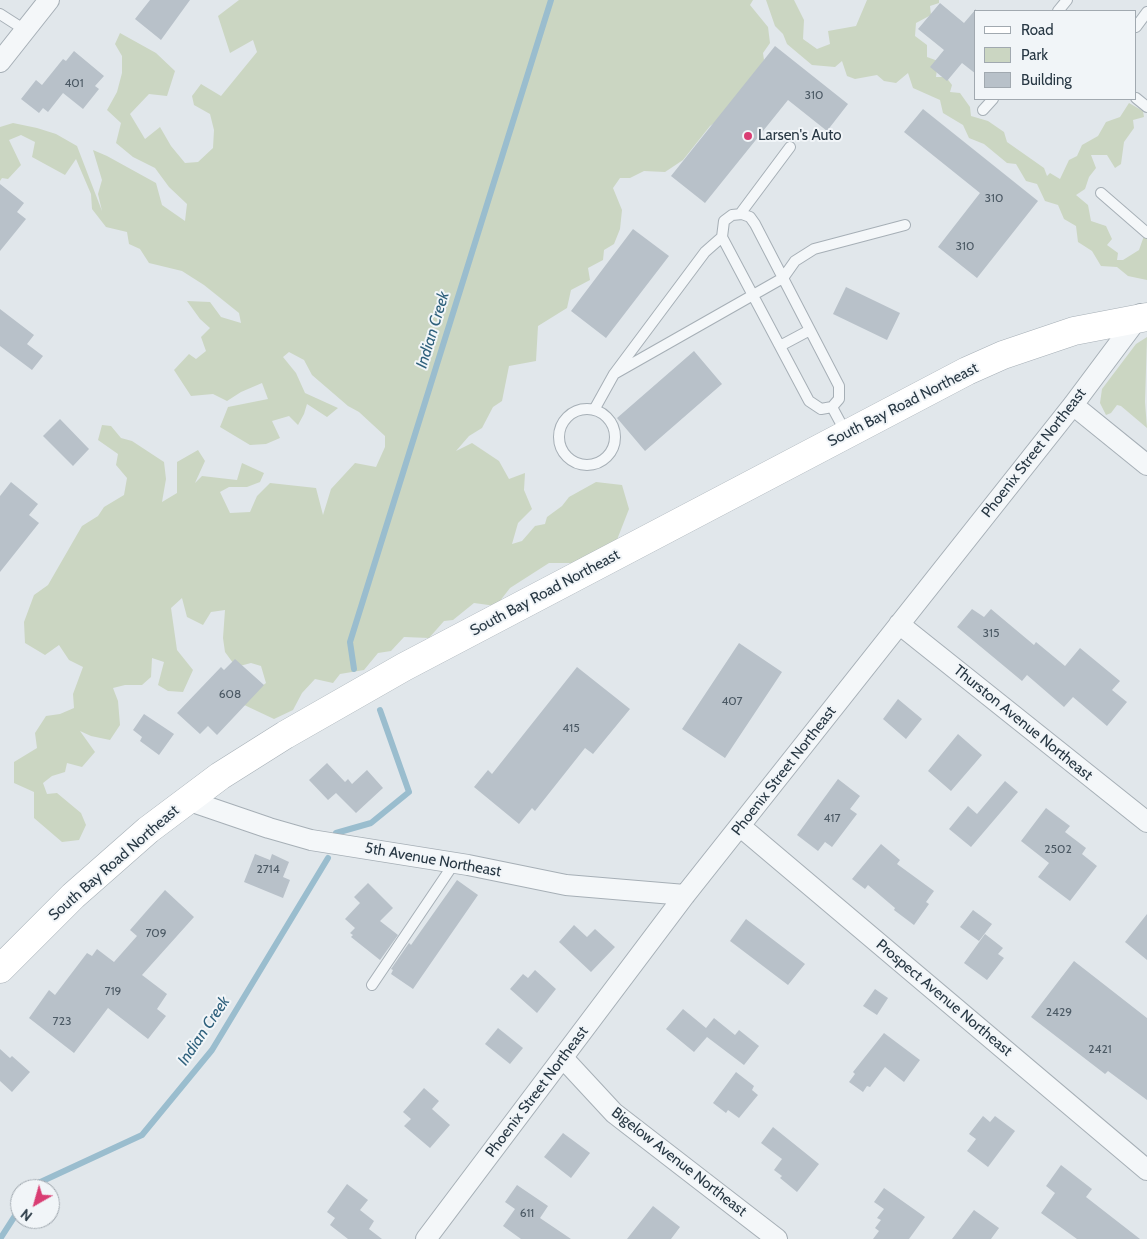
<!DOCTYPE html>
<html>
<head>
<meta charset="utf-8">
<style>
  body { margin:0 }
  #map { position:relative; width:1147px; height:1239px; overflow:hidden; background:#e1e7eb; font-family:Cabin,sans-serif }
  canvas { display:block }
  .legend { position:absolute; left:974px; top:10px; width:162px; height:90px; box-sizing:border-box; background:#f1f5f8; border:1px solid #a1a9b0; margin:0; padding:6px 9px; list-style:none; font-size:15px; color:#283844 }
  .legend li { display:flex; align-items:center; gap:10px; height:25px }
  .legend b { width:25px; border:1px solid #a1a9b0 }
  .north { position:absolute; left:10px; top:1179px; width:50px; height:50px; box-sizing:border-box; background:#f1f5f8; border:1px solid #a1a9b0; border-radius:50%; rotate:218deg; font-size:14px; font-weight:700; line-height:20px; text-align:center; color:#283844 }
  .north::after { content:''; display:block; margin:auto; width:18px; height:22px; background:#d93d73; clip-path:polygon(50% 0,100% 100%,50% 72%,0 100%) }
</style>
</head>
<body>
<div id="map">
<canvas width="1147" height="1239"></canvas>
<ul class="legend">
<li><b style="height:6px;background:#fff"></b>Road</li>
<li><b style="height:14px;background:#cbd6c2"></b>Park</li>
<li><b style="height:14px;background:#b8c1c9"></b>Building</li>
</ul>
<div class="north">N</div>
</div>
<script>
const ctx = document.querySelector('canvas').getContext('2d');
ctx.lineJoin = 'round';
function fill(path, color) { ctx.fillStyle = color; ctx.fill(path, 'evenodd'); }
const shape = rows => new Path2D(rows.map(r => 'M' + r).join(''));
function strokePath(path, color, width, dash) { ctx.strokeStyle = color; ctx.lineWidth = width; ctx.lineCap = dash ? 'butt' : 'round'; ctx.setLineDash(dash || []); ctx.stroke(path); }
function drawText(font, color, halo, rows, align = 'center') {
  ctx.font = font + ' Cabin,sans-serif'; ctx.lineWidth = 4; ctx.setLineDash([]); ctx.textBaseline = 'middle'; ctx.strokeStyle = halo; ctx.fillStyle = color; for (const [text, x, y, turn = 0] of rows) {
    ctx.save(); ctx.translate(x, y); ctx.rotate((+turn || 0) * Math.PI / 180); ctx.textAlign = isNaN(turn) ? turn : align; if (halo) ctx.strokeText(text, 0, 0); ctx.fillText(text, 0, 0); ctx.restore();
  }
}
const green = shape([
  [239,0,753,0,750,5,768,27,770,43,763,53,764,60,752,80,729,113,710,126,683,160,665,172,644,171,630,178,620,178,613,188,622,210,620,229,614,244,604,250,603,260,588,268,590,280,571,290,567,308,538,326,536,361,509,366,502,401,493,407,482,428,469,436,456,451,472,443,499,461,509,479,525,473,524,490,532,509,518,523,512,544,522,541,535,526,545,524,547,517,562,506,569,497,596,482,622,485,629,509,613,550,592,563,549,563,510,588,496,606,474,603,453,620,444,621,429,638,404,637,391,651,378,653,364,670,340,674,333,683,315,679,302,693,293,710,274,719,240,703,266,683,261,666,251,663,236,667,225,652,223,638,225,610,211,612,203,625,187,617,182,598,171,608,177,650,193,670,183,692,168,691,158,685,164,662,152,658,151,677,142,685,125,685,113,688,118,701,120,725,110,740,91,736,80,731,95,752,82,767,67,763,65,772,52,776,43,783,47,794,57,793,81,813,86,825,79,840,62,842,34,818,34,792,14,783,14,762,37,748,35,733,46,716,60,714,74,708,73,694,83,667,69,660,59,645,45,655,25,643,24,622,34,595,48,585,82,526,98,516,104,507,124,495,127,478,116,465,118,454,98,440,102,425,111,426,121,438,132,441,164,462,166,479,162,502,177,493,177,462,198,450,205,461,195,483,202,476,237,480,242,463,264,473,260,482,247,487,229,487,220,492,230,513,250,512,257,496,270,483,316,488,323,515,331,489,355,463,376,467,385,447,385,436,359,412,348,406,312,375,304,360,289,352,283,357,296,373,305,393,338,408,327,417,307,404,304,414,298,425,289,416,272,421,280,438,266,444,250,445,220,427,228,407,268,399,262,383,241,392,227,401,213,394,191,396,174,370,189,354,196,359,206,351,201,337,210,328,200,319,187,301,210,302,221,317,241,323,239,313,204,285,182,271,149,263,140,249,129,244,127,232,106,227,92,209,91,194,76,159,65,175,32,157,35,142,21,135,9,140,21,165,8,179,2,178,0,181,0,127,13,123,37,128,56,134,77,146,102,211,98,194,102,180,93,150,107,156,156,183,162,205,185,221,187,204,169,187,155,168,133,157,116,143,121,123,107,110,117,92,122,73,122,56,115,44,120,33,156,53,175,71,167,96,149,94,130,114,145,139,160,127,171,146,185,163,198,162,213,148,214,130,210,114,194,105,192,96,201,84,221,96,257,52,253,40,230,53,218,16],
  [766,0,794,0,804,20,803,39,817,49,830,44,828,31,856,26,867,0,939,0,939,3,930,6,931,15,916,23,915,36,927,45,927,57,938,61,936,77,946,77,952,85,950,92,960,93,970,107,971,116,988,121,1004,132,1007,142,1044,168,1047,176,1050,173,1060,179,1069,160,1077,156,1082,145,1098,136,1106,122,1120,117,1129,103,1143,111,1144,117,1133,120,1134,128,1124,142,1121,164,1115,168,1107,155,1091,155,1096,168,1089,177,1085,189,1076,195,1088,205,1091,221,1106,226,1112,239,1107,245,1118,253,1117,260,1123,260,1139,250,1144,236,1147,235,1147,280,1128,276,1117,267,1101,266,1092,251,1078,242,1076,226,1064,219,1058,205,1045,201,1037,184,1026,181,1016,164,1007,163,984,144,969,138,963,125,943,113,940,100,913,88,908,73,896,83,884,81,877,75,855,79,847,76,842,61,835,67,812,65,787,44,783,34,775,26],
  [1147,337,1145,402,1147,428,1121,406,1117,405,1111,413,1106,415,1100,403,1102,389,1136,344]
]);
const stream = shape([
  [354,669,350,642,551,0],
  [336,833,371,823,409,792,380,710],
  [32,1189,34,1185,142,1135,212,1050,328,858],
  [0,1239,20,1208]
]);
const building = shape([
  [150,0,190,0,161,40,135,19],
  [940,3,964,23,976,9,976,74,962,63,947,81,930,67,944,50,918,29],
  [775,46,848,104,827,131,788,100,705,203,671,176],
  [74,51,104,76,95,86,99,89,83,109,63,93,48,112,43,108,39,113,21,99,36,80,42,85,63,59,66,61],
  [923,109,1038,201,977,278,938,247,980,193,904,132],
  [0,184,24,203,17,212,26,219,0,251],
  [633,229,669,256,606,338,571,311],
  [846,287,900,313,887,340,833,314],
  [0,309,34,335,27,344,43,356,32,370,0,346],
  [694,351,722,384,645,451,617,418],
  [60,419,89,449,73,466,43,436],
  [11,482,38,504,29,515,39,523,0,572,0,496],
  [972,609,984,617,991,609,1034,645,1036,642,1065,666,1080,648,1120,681,1112,690,1127,702,1107,726,1073,697,1064,707,1027,675,1022,681,957,627],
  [739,643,782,672,725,758,682,729],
  [235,659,264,685,217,735,208,726,200,734,177,713,221,667,224,670],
  [577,667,630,709,593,754,585,748,535,811,532,808,519,824,474,787,488,770,492,774],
  [898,699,922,719,906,739,883,719],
  [144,714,174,734,159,755,140,741,142,737,133,730],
  [958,734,982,755,951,791,928,771],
  [327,763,345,782,348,779,352,784,367,770,383,788,356,813,336,793,328,800,309,780],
  [838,779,860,796,850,809,857,814,832,847,825,842,818,851,797,835],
  [1005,781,1018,792,971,847,949,829,968,806,977,814],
  [1046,808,1070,826,1065,832,1086,848,1082,854,1097,866,1070,901,1038,877,1049,863,1021,841],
  [881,844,900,860,897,864,934,891,926,902,929,904,914,925,894,910,895,908,868,885,865,889,852,879],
  [255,854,270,860,272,854,289,862,283,877,290,880,283,898,244,882],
  [457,880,478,895,413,989,391,974,393,970,391,969,409,943,411,945],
  [368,883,393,908,380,921,398,935,380,960,351,937,353,935,350,933,355,928,345,919,360,903,354,897],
  [165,890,194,917,142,975,167,994,157,1009,166,1016,148,1039,108,1008,74,1053,29,1018,49,990,55,995,87,953,92,956,97,949,114,962,137,936,130,930],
  [973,910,992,924,979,941,960,927],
  [1147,914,1147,960,1125,942],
  [746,919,805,964,788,985,730,941],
  [574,925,587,937,595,929,615,947,591,972,559,942],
  [985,934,1003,948,998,954,1004,958,987,980,964,963],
  [1074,961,1147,1018,1147,1100,1108,1071,1105,1074,1031,1017],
  [535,970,556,989,537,1013,510,989,523,974,528,978],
  [875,989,888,998,877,1015,863,1006],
  [683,1009,706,1028,714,1018,735,1035,739,1030,759,1046,744,1065,707,1037,694,1052,666,1029],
  [498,1028,523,1048,510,1064,485,1044],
  [884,1033,920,1060,904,1082,885,1067,870,1087,867,1086,863,1092,849,1082,855,1074,853,1072],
  [0,1049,10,1058,12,1056,30,1072,12,1092,0,1081],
  [736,1072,754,1086,752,1090,758,1095,739,1118,728,1110,726,1113,713,1103],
  [424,1088,439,1101,432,1109,450,1125,430,1148,404,1126,411,1119,403,1112],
  [983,1116,990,1122,995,1116,1015,1131,988,1167,967,1151,976,1139,969,1134],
  [773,1127,819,1164,797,1192,780,1178,782,1176,774,1170,782,1159,761,1143],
  [563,1133,590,1153,571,1178,544,1157],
  [1061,1165,1092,1189,1086,1197,1140,1239,1077,1239,1041,1213,1055,1193,1046,1186],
  [347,1184,368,1200,360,1210,374,1221,369,1229,382,1239,348,1239,330,1225,335,1218,327,1212],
  [517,1185,548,1206,540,1218,571,1239,521,1239,503,1226,515,1209,505,1202],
  [884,1188,925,1217,909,1239,873,1239,879,1231,875,1228,881,1220,877,1218,884,1209,874,1202],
  [653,1206,680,1227,671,1239,627,1239],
  [974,1210,999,1228,991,1239,952,1239]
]);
const lane = shape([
  [1058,11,1067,0],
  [0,14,25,30],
  [1136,27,1147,12],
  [1136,98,1147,107],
  [983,110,993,99],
  [1101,193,1147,233],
  [740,214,790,147],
  [742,214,750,217,755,224,839,386,839,399,832,407,821,409,809,401,722,237,724,221,732,215,742,214],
  [780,346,810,330],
  [614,374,783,278,795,261,814,249,905,225],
  [832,407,846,433],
  '559 437a28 28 0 1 1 56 0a28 28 0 1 1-56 0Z',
  [594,410,614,374,705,252,722,237],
  [372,985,455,862]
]);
const street = shape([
  [0,62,49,0],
  [1073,405,1147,465],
  [899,624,1147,822],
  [187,800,269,828,311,840,468,865,566,885,685,895],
  [741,827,1147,1170],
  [563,1058,614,1113,777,1239],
  [426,1239,685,895,1073,405,1141,314]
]);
const secondary = shape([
  [0,969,73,896,148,830,220,776,285,735,404,667,967,371,1003,355,1074,331,1147,317]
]);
const markers = [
  [748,136,5,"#d93d73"]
];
const numberNames = [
  ["401",74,83],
  ["310",814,95],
  ["310",994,198],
  ["310",965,246],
  ["315",991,633],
  ["608",230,694],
  ["407",732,701],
  ["415",571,728],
  ["417",832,818],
  ["2502",1058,849],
  ["2714",268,869],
  ["709",156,933],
  ["719",113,991],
  ["2429",1059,1012],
  ["723",62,1021],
  ["2421",1100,1049],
  ["611",527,1213]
];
const poiNames = [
  ["Larsen's Auto",758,136]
];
const streetNames = [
  ["South Bay Road Northeast",903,405,-27],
  ["Phoenix Street Northeast",1034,453,-52],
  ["South Bay Road Northeast",545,593,-28],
  ["Thurston Avenue Northeast",1023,723,39],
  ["Phoenix Street Northeast",784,771,-52],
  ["5th Avenue Northeast",433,860,10],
  ["South Bay Road Northeast",114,863,-41],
  ["Prospect Avenue Northeast",944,998,40],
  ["Phoenix Street Northeast",537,1092,-53],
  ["Bigelow Avenue Northeast",679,1162,38]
];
const waterNames = [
  ["Indian Creek",433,330,-73],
  ["Indian Creek",204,1031,-56]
];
fill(green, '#cbd6c2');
strokePath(stream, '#9abdce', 6);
fill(building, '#b8c1c9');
strokePath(lane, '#a6afb6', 12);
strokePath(street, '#a6afb6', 22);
strokePath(secondary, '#a6afb6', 29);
strokePath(lane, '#f4f7f9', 10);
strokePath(street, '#f4f7f9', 20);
strokePath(secondary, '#fff', 28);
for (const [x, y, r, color] of markers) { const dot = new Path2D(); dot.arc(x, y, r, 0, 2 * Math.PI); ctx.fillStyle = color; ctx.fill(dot); strokePath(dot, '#f1f5f8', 2); }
drawText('12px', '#4c5a65', null, numberNames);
drawText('15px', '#283844', '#f1f5f8', poiNames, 'left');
drawText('15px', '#283844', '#f1f5f8', streetNames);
drawText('italic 16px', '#2e607c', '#f1f5f8', waterNames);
</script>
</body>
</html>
